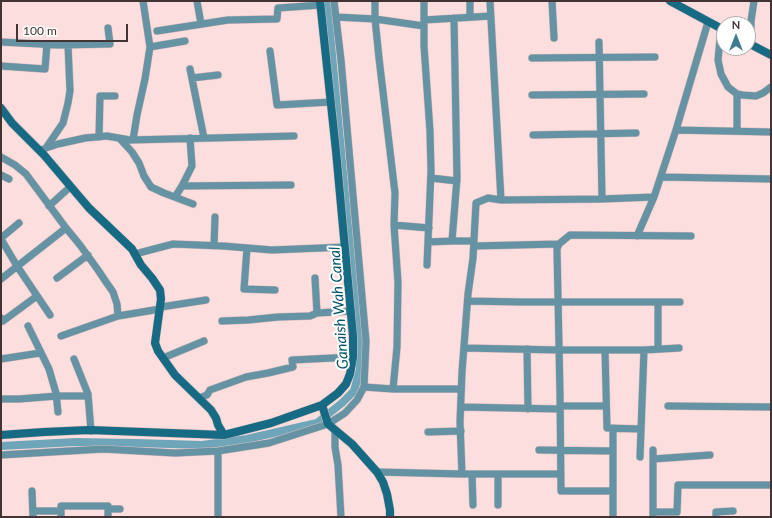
<!DOCTYPE html>
<html>
<head>
<meta charset="utf-8">
<style>
  body { margin:0 }
  #map { position:relative; width:772px; height:518px; overflow:hidden; background:#fcdede; font-family:Lato,sans-serif }
  canvas { display:block }
  .frame { position:absolute; inset:0; border:2px solid #423434; pointer-events:none }
  .north { position:absolute; left:716px; top:16px; width:40px; height:40px; box-sizing:border-box; background:#fff; border:1px solid #b3aeae; border-radius:50%; rotate:0deg; font-size:11px; font-weight:700; line-height:16px; text-align:center; color:#423434 }
  .north::after { content:''; display:block; margin:auto; width:14px; height:18px; background:#3d7b91; clip-path:polygon(50% 0,100% 100%,50% 72%,0 100%) }
  .scale { position:absolute; left:16px; top:24px; width:112px; height:18px; box-sizing:border-box; border:2px solid #423434; border-top:0; padding-left:5px; font-size:12px; line-height:14px; white-space:nowrap; color:#423434; -webkit-text-stroke:3px #fff; paint-order:stroke }
</style>
</head>
<body>
<div id="map">
<canvas width="772" height="518"></canvas>
<div class="frame"></div>
<div class="north">N</div>
<div class="scale">100 m</div>
</div>
<script>
const ctx = document.querySelector('canvas').getContext('2d');
ctx.lineJoin = 'round';
const shape = rows => new Path2D(rows.map(r => 'M' + r).join(''));
function strokePath(path, color, width, dash) { ctx.strokeStyle = color; ctx.lineWidth = width; ctx.lineCap = dash ? 'butt' : 'round'; ctx.setLineDash(dash || []); ctx.stroke(path); }
function drawText(font, color, halo, rows, align = 'center') {
  ctx.font = font + ' Lato,sans-serif'; ctx.lineWidth = 4; ctx.setLineDash([]); ctx.textBaseline = 'middle'; ctx.strokeStyle = halo; ctx.fillStyle = color; for (const [text, x, y, turn = 0] of rows) {
    ctx.save(); ctx.translate(x, y); ctx.rotate((+turn || 0) * Math.PI / 180); ctx.textAlign = isNaN(turn) ? turn : align; if (halo) ctx.strokeText(text, 0, 0); ctx.fillText(text, 0, 0); ctx.restore();
  }
}
const canal = shape([
  [1,446,76,442,136,443,202,445,247,439,317,423,342,403,354,391,360,369,357,322,327,1]
]);
const street = shape([
  [197,1,201,24],
  [375,1,375,19,379,58,395,193,394,225,398,282,397,347,393,389],
  [424,1,424,46,430,131,431,171,427,265],
  [470,1,470,17],
  [490,1,501,200],
  [552,1,554,38],
  [336,17,375,19,424,26],
  [424,20,491,16],
  [721,29,718,60,721,74,728,87,737,94,742,95,756,96,763,93,771,87],
  [157,31,228,20,277,19,278,8,321,5],
  [1,42,60,45,110,44,108,28],
  [599,42,602,199],
  [751,44,751,21,754,1],
  [150,47,185,41],
  [270,51,277,105,331,102],
  [532,58,655,57],
  [1,66,45,69,47,44],
  [190,69,204,138],
  [192,78,218,75],
  [737,94,737,131],
  [532,95,644,94],
  [676,130,771,132],
  [533,135,636,133],
  [99,137,100,96,115,96],
  [120,139,132,152,139,163,144,176,151,187,164,193,193,204],
  [133,140,137,115,145,79,150,47,143,1],
  [46,148,63,123,68,103,70,91,68,45],
  [40,150,58,144,85,138,107,136,130,140,294,136],
  [1,157,15,165,26,174,66,228,80,245,98,270,104,279,113,292,117,304,118,316],
  [1,175,9,179],
  [661,177,771,179],
  [431,178,457,181],
  [182,186,291,185],
  [175,197,182,186,192,166,190,138],
  [49,206,70,187],
  [394,225,429,228],
  [637,236,654,197],
  [1,238,19,223],
  [1,239,17,266,50,315],
  [452,241,457,178,454,18],
  [428,242,452,241,474,241],
  [214,246,215,217],
  [474,246,559,244],
  [247,248,244,289,275,290],
  [135,254,173,244,223,246,272,250,345,247],
  [57,278,88,255],
  [315,278,317,313],
  [1,279,66,228],
  [468,301,521,302,680,302],
  [658,302,658,349],
  [161,307,206,300],
  [1,318,3,321,37,296],
  [222,321,248,320,278,317,310,316,317,313,351,311],
  [28,326,49,369,56,393,58,412],
  [61,336,118,316,160,309],
  [464,348,559,350,644,350,679,348],
  [527,349,528,409],
  [605,350,607,428,641,429],
  [163,358,204,341],
  [1,359,40,353],
  [74,359,88,394,91,431],
  [364,387,393,389,461,389],
  [199,398,207,395,210,390,246,377,268,373,293,367,292,360,353,357],
  [1,399,19,399,57,396,88,396],
  [560,406,606,406],
  [668,406,771,407],
  [461,407,560,409],
  [335,430,335,447,338,465,341,517],
  [428,432,461,431],
  [539,450,613,451],
  [653,450,653,516],
  [1,455,103,449,175,453,218,451,269,443,328,424,345,413,357,400,364,387,366,341,341,60,334,1],
  [640,457,644,350],
  [653,459,710,455],
  [377,472,462,474,561,474],
  [462,474,460,422,462,372,468,294,473,258,476,203,488,198,501,200,602,199,654,197,676,130,708,22],
  [472,474,473,505],
  [498,474,498,505],
  [32,491,33,517],
  [613,491,561,491,560,394,557,249,559,244,570,235,691,236],
  [108,509,120,509],
  [33,511,61,511],
  [653,512,677,512,678,485,771,485],
  [61,517,61,506,108,506,108,517],
  [218,517,218,451],
  [613,517,613,428],
  [716,517,716,512,733,511]
]);
const secondary = shape([
  [670,1,724,30],
  [748,43,771,55],
  [1,108,12,123,44,155,66,181,89,208,132,249,141,265,152,278,160,290,161,299,155,343,158,351,175,375,211,410,216,418,218,425,224,435],
  [322,405,328,424,352,444,377,472,383,482,387,494,390,510,390,517],
  [1,435,44,432,89,430,224,435,271,423,322,405,338,393,346,384,350,374,353,357,353,336,336,151,320,1]
]);
const waterNames = [
  ["Ganaish Wah Canal",339,308,-94]
];
strokePath(canal, '#6fa5b9', 8);
strokePath(street, '#d7bcbc', 8);
strokePath(secondary, '#d7bcbc', 9);
strokePath(street, '#6593a4', 7);
strokePath(secondary, '#166a83', 8);
drawText('italic 15px', '#005166', '#fff', waterNames);
</script>
</body>
</html>
